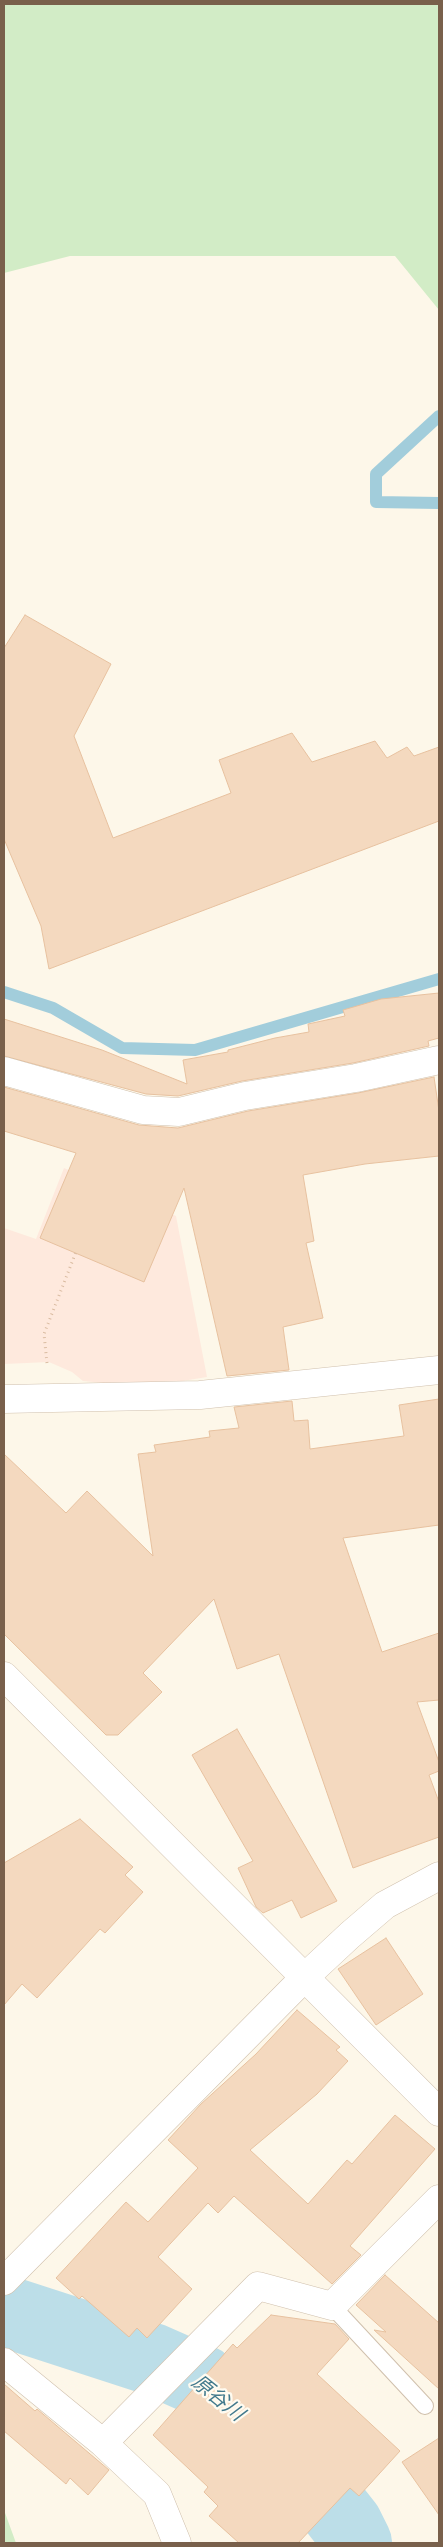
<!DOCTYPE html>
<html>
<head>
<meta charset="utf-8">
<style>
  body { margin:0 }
  #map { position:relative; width:443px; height:2547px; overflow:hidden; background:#fdf7e9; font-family:"Titillium Web",sans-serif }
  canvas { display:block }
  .frame { position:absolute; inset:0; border:5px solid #79604b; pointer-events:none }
</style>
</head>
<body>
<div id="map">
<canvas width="443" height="2547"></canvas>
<div class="frame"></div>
</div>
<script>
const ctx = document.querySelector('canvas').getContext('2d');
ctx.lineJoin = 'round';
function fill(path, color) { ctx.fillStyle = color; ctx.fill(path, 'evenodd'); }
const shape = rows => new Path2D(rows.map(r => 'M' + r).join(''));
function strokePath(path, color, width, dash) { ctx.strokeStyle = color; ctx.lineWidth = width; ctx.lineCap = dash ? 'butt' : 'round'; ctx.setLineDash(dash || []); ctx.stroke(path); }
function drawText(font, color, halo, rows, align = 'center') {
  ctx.font = font + ' "Titillium Web","Noto Sans JP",sans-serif'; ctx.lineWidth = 4.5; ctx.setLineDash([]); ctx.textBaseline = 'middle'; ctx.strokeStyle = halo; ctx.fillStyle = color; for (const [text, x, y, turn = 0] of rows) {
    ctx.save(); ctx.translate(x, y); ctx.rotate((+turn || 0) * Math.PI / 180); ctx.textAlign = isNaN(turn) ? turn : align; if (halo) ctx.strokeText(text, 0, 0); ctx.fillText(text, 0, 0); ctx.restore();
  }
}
const commercial = shape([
  [64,1168,176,1216,207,1377,145,1387,83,1381,72,1372,49,1362,4,1364,4,1228,36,1239]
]);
const green = shape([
  [4,4,439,4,439,310,395,256,70,256,4,273],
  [4,2510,16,2543,4,2543]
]);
const stream = shape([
  [439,416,376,474,376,502,439,503],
  [4,992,53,1008,122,1048,195,1050,439,979]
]);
const river = shape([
  [4,2311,152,2359,202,2381,317,2487,347,2525,356,2543]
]);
const building = shape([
  [25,615,111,664,74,736,113,838,231,793,219,760,292,733,312,762,375,741,387,758,407,747,414,756,439,747,439,821,49,969,41,926,4,839,4,648,25,615],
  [439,993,439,1038,428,1041,429,1046,353,1063,242,1081,178,1096,146,1094,4,1056,4,1019,102,1050,187,1084,183,1060,228,1052,228,1050,275,1038,309,1032,308,1024,345,1016,343,1010,381,999,439,993],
  [434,1077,439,1111,439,1156,365,1164,303,1175,314,1241,306,1243,323,1318,283,1327,289,1370,227,1376,184,1188,144,1282,40,1238,76,1153,4,1131,4,1087,139,1125,178,1128,248,1111,358,1093,434,1077],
  [439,1399,439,1525,343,1538,382,1652,439,1633,439,1700,417,1702,439,1762,439,1771,429,1775,439,1802,439,1837,353,1868,279,1654,237,1669,214,1599,143,1673,162,1692,118,1735,106,1735,4,1634,4,1454,66,1513,87,1491,153,1556,138,1454,156,1452,154,1445,210,1437,209,1431,239,1428,234,1407,292,1401,294,1421,308,1420,310,1449,404,1436,399,1405,439,1399],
  [237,1729,337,1901,301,1918,292,1900,263,1913,256,1907,238,1868,253,1861,192,1755,237,1729],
  [80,1819,133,1867,125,1875,143,1892,105,1933,100,1929,37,1998,22,1984,4,2005,4,1863,80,1819],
  [386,1938,423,1994,376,2025,338,1969,386,1938],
  [297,2010,340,2047,336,2050,348,2061,317,2094,250,2150,308,2204,347,2160,352,2164,395,2115,435,2149,350,2246,361,2255,332,2284,234,2196,218,2213,208,2203,158,2257,192,2289,147,2338,137,2328,129,2337,82,2296,79,2299,56,2278,126,2202,148,2222,198,2168,168,2140,201,2104,256,2054,297,2010],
  [385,2275,439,2323,439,2389,374,2330,386,2332,356,2305,385,2275],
  [271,2315,335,2324,349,2339,317,2374,400,2451,359,2496,350,2488,298,2543,239,2543,209,2516,218,2506,204,2492,208,2487,153,2435,233,2344,237,2348,271,2315],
  [4,2384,35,2411,37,2409,109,2470,88,2495,70,2478,66,2484,4,2431,4,2384],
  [439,2438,439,2515,402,2462,439,2438]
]);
const path = shape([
  [47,1363,44,1334,76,1252]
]);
const lane = shape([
  [332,2306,425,2406]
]);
const street = shape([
  [4,1071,143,1110,179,1112,245,1096,356,1078,439,1060],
  [4,1399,200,1395,439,1370],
  [4,1676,439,2112],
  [4,2281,306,1976,350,1935,385,1905,439,1876],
  [4,2362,103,2443,157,2494,177,2543],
  [103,2443,258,2286,332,2306,439,2199]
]);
const waterNames = [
  ["原谷川",217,2399,39]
];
fill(commercial, '#fee9dd');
fill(green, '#d2ecc6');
strokePath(stream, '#a2cddb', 12);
strokePath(river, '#bcdee8', 72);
fill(building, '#f4d9bf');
strokePath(building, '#e7c19f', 1);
strokePath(lane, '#d0c0ad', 18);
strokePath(street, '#d0c0ad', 29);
strokePath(path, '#dabca2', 3, [1, 4]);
strokePath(lane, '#fff', 16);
strokePath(street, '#fff', 28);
drawText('italic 20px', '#437a8d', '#fffbf0', waterNames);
</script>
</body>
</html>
